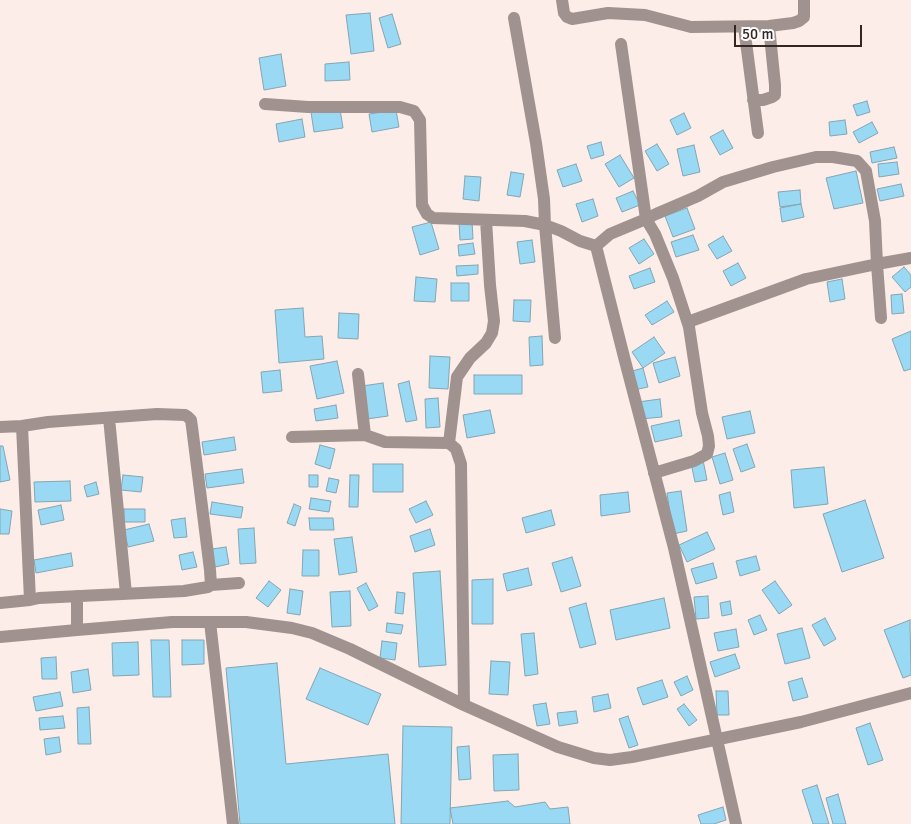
<!DOCTYPE html>
<html>
<head>
<meta charset="utf-8">
<style>
  body { margin:0 }
  #map { position:relative; width:911px; height:824px; overflow:hidden; background:#fcede9; font-family:Signika,sans-serif }
  canvas { display:block }
  .scale { position:absolute; left:734px; top:25px; width:128px; height:22px; box-sizing:border-box; border:2px solid #332623; border-top:0; padding-left:6px; font-size:15px; line-height:18px; white-space:nowrap; color:#332623; -webkit-text-stroke:4px #fefefe; paint-order:stroke }
</style>
</head>
<body>
<div id="map">
<canvas width="911" height="824"></canvas>
<div class="scale">50 m</div>
</div>
<script>
const ctx = document.querySelector('canvas').getContext('2d');
ctx.lineJoin = 'round';
function fill(path, color) { ctx.fillStyle = color; ctx.fill(path, 'evenodd'); }
const shape = rows => new Path2D(rows.map(r => 'M' + r).join(''));
function strokePath(path, color, width, dash) { ctx.strokeStyle = color; ctx.lineWidth = width; ctx.lineCap = dash ? 'butt' : 'round'; ctx.setLineDash(dash || []); ctx.stroke(path); }
const building = shape([
  [370,13,374,51,351,54,346,15,370,13],
  [392,14,401,44,388,48,379,18,392,14],
  [281,54,286,86,264,90,259,58,281,54],
  [349,62,350,80,325,81,325,64,349,62],
  [867,101,870,112,857,116,853,105,867,101],
  [340,109,343,128,314,132,311,112,340,109],
  [396,110,399,127,372,132,369,114,396,110],
  [684,113,691,128,677,135,670,120,684,113],
  [302,119,305,137,279,142,276,124,302,119],
  [845,120,847,134,830,136,829,122,845,120],
  [872,122,878,133,859,143,853,132,872,122],
  [723,130,733,148,720,155,710,137,723,130],
  [601,142,604,155,591,159,587,146,601,142],
  [657,144,669,164,657,171,645,151,657,144],
  [694,145,700,172,683,176,677,149,694,145],
  [894,147,897,158,872,163,870,152,894,147],
  [620,155,634,178,619,187,605,164,620,155],
  [897,162,899,174,879,177,878,164,897,162],
  [576,164,582,181,563,187,557,170,576,164],
  [856,171,863,203,834,209,826,178,856,171],
  [511,172,524,174,520,197,507,195,511,172],
  [465,176,481,177,479,201,463,199,465,176],
  [901,184,904,196,880,201,877,189,901,184],
  [800,190,801,204,780,207,778,192,800,190],
  [633,191,640,205,622,212,616,198,633,191],
  [593,199,598,216,582,222,576,204,593,199],
  [801,204,804,217,782,222,780,208,801,204],
  [687,208,695,229,673,237,665,216,687,208],
  [472,221,473,239,460,240,459,222,472,221],
  [431,222,439,249,420,255,412,227,431,222],
  [693,235,699,250,676,257,671,242,693,235],
  [723,236,732,251,717,259,708,245,723,236],
  [644,239,654,254,639,264,629,248,644,239],
  [532,240,535,262,520,264,517,242,532,240],
  [473,243,475,254,459,256,458,245,473,243],
  [738,263,746,278,731,286,723,271,738,263],
  [478,265,478,274,457,276,456,266,478,265],
  [904,267,911,275,911,287,905,292,892,277,904,267],
  [650,268,655,282,634,289,629,276,650,268],
  [416,277,437,279,435,302,414,301,416,277],
  [842,279,845,299,830,302,827,282,842,279],
  [451,283,469,283,469,301,451,301,451,283],
  [902,294,904,313,892,314,891,295,902,294],
  [514,300,531,300,530,322,513,321,514,300],
  [667,301,674,312,652,325,645,315,667,301],
  [303,308,305,337,322,336,324,359,279,363,275,310,303,308],
  [339,313,359,314,358,339,338,338,339,313],
  [911,331,911,369,904,371,892,339,911,331],
  [542,336,543,365,530,366,529,337,542,336],
  [654,337,665,353,643,368,632,352,654,337],
  [430,356,450,357,448,389,429,388,430,356],
  [675,357,680,376,659,383,653,363,675,357],
  [337,361,344,393,317,399,310,366,337,361],
  [643,368,648,387,634,390,629,372,643,368],
  [280,370,282,391,263,393,261,372,280,370],
  [474,375,522,375,522,394,474,394,474,375],
  [409,381,417,420,406,422,398,384,409,381],
  [383,383,388,416,367,419,362,386,383,383],
  [438,398,440,427,426,428,425,399,438,398],
  [660,399,662,417,640,419,638,402,660,399],
  [336,405,338,418,316,421,314,409,336,405],
  [490,410,495,433,467,438,463,415,490,410],
  [750,411,755,433,727,439,722,417,750,411],
  [679,420,682,436,655,442,651,426,679,420],
  [234,437,236,450,204,455,202,442,234,437],
  [747,444,755,467,741,472,733,449,747,444],
  [320,445,335,449,330,469,315,464,320,445],
  [0,446,3,446,10,480,0,482,0,446],
  [725,453,733,480,720,484,712,457,725,453],
  [703,460,707,480,695,482,691,463,703,460],
  [373,464,403,464,403,492,373,492,373,464],
  [824,467,828,504,794,508,791,470,824,467],
  [242,469,244,483,207,488,205,474,242,469],
  [123,475,143,477,141,492,121,490,123,475],
  [309,475,318,475,318,487,309,487,309,475],
  [350,475,359,475,358,507,349,507,350,475],
  [329,478,339,480,336,493,326,491,329,478],
  [70,481,71,501,35,502,34,482,70,481],
  [96,482,99,494,87,497,84,486,96,482],
  [681,491,687,531,673,534,667,493,681,491],
  [628,492,630,512,601,516,600,495,628,492],
  [730,492,734,512,723,515,719,495,730,492],
  [311,498,331,501,329,512,309,509,311,498],
  [865,500,884,558,842,572,823,514,865,500],
  [426,501,433,515,416,523,409,509,426,501],
  [212,502,243,507,241,518,210,514,212,502],
  [294,504,301,507,295,526,287,523,294,504],
  [61,505,64,520,41,525,38,510,61,505],
  [0,509,12,511,9,534,0,534,0,509],
  [124,509,145,509,145,522,124,522,124,509],
  [551,510,555,525,526,533,522,518,551,510],
  [185,518,187,537,174,538,171,520,185,518],
  [309,518,333,518,334,530,310,530,309,518],
  [149,524,154,541,128,547,124,530,149,524],
  [254,528,256,563,240,564,238,529,254,528],
  [430,529,435,545,415,552,410,536,430,529],
  [707,532,715,549,687,562,679,545,707,532],
  [352,537,357,572,339,575,334,539,352,537],
  [226,547,229,564,215,567,212,549,226,547],
  [303,550,319,550,319,576,302,576,303,550],
  [193,552,197,567,182,570,179,555,193,552],
  [71,553,73,566,36,573,34,560,71,553],
  [756,556,760,570,740,576,736,561,756,556],
  [572,557,581,586,561,592,552,563,572,557],
  [713,563,717,578,696,584,691,569,713,563],
  [528,568,532,585,507,591,503,574,528,568],
  [440,571,446,665,419,667,413,573,440,571],
  [493,579,493,624,472,624,472,580,493,579],
  [269,581,281,590,268,607,256,598,269,581],
  [775,581,792,605,779,614,762,590,775,581],
  [366,583,378,606,369,611,357,588,366,583],
  [290,589,303,591,300,615,287,613,290,589],
  [350,591,351,626,332,627,330,592,350,591],
  [397,592,405,593,403,614,395,613,397,592],
  [708,596,709,618,696,619,694,597,708,596],
  [664,598,670,628,616,640,610,610,664,598],
  [730,601,732,614,722,616,720,603,730,601],
  [586,603,596,644,580,648,569,608,586,603],
  [760,615,767,630,754,635,748,620,760,615],
  [825,618,836,639,824,646,812,625,825,618],
  [910,620,911,675,903,678,884,630,910,620],
  [387,623,403,625,401,634,386,632,387,623],
  [802,628,810,658,785,664,777,634,802,628],
  [736,629,739,647,718,651,714,633,736,629],
  [534,633,538,674,525,676,521,634,534,633],
  [151,640,169,640,171,697,153,697,151,640],
  [182,640,204,640,204,664,182,665,182,640],
  [382,641,397,643,395,660,380,658,382,641],
  [138,642,139,675,113,676,112,643,138,642],
  [735,654,740,668,715,677,710,662,735,654],
  [56,657,57,679,42,679,41,658,56,657],
  [491,661,510,662,508,695,489,694,491,661],
  [277,663,286,764,388,754,395,824,240,824,226,668,277,663],
  [320,668,381,694,368,725,306,699,320,668],
  [88,669,91,690,73,693,71,672,88,669],
  [687,676,693,690,681,696,674,682,687,676],
  [802,678,808,697,793,701,788,682,802,678],
  [662,680,668,697,643,705,637,688,662,680],
  [716,691,728,691,729,715,717,715,716,691],
  [60,692,63,706,36,711,33,697,60,692],
  [608,694,611,708,594,712,592,697,608,694],
  [546,703,550,724,537,726,533,705,546,703],
  [684,704,697,720,689,726,677,709,684,704],
  [89,707,91,744,78,744,77,708,89,707],
  [576,711,578,723,559,726,557,713,576,711],
  [63,716,65,728,40,730,39,718,63,716],
  [628,716,638,745,629,748,619,719,628,716],
  [870,723,883,760,868,765,856,728,870,723],
  [403,726,452,727,450,824,401,824,403,726],
  [59,737,61,752,46,755,44,739,59,737],
  [469,746,471,779,459,780,457,747,469,746],
  [518,754,519,790,494,791,493,755,518,754],
  [817,785,829,824,813,824,802,790,817,785],
  [838,794,846,824,833,824,826,798,838,794],
  [508,801,515,807,545,802,550,809,568,807,570,824,453,824,450,808,508,801],
  [723,807,726,820,714,824,701,824,698,815,723,807]
]);
const minor = shape([
  [562,0,564,13,567,17,572,19,608,13,645,15,691,27,769,26,793,23,799,21,804,17,804,0],
  [514,18,536,143,544,199,545,225,555,338],
  [744,27,758,133],
  [621,44,646,219,656,214,698,196,723,182,773,167,816,157,833,157,857,161,866,171,875,221,877,264,911,258],
  [753,100,763,100,772,97,775,95,775,85,769,26],
  [265,104,308,107,400,107,414,111,420,120,422,205,427,214,433,218,525,221,545,225,561,231,580,241,596,246,624,357,674,548,736,824],
  [596,246,610,234,646,219,655,234,673,278,689,327,702,413,708,436,709,446,707,454,694,461,654,473],
  [688,322,806,279,877,264,881,318],
  [358,374,365,435,385,442,449,443,456,449,461,464,464,705],
  [109,418,126,594],
  [0,427,22,426],
  [292,437,365,435],
  [449,443,457,377,470,358,486,343,492,333,494,321,490,285,486,220],
  [211,585,239,583],
  [77,596,77,630],
  [0,603,30,600,39,598,184,591,208,587,211,585,210,570,192,427,191,420,188,417,185,415,157,414,48,422,22,426,30,600],
  [210,622,233,824],
  [0,637,77,630,172,622,246,622,292,628,312,633,350,649,464,705,558,747,594,758,610,760,632,757,801,722,911,693]
]);
fill(building, '#99d9f3');
strokePath(building, '#84a5b2', 1);
strokePath(minor, '#a0928e', 12);
</script>
</body>
</html>
